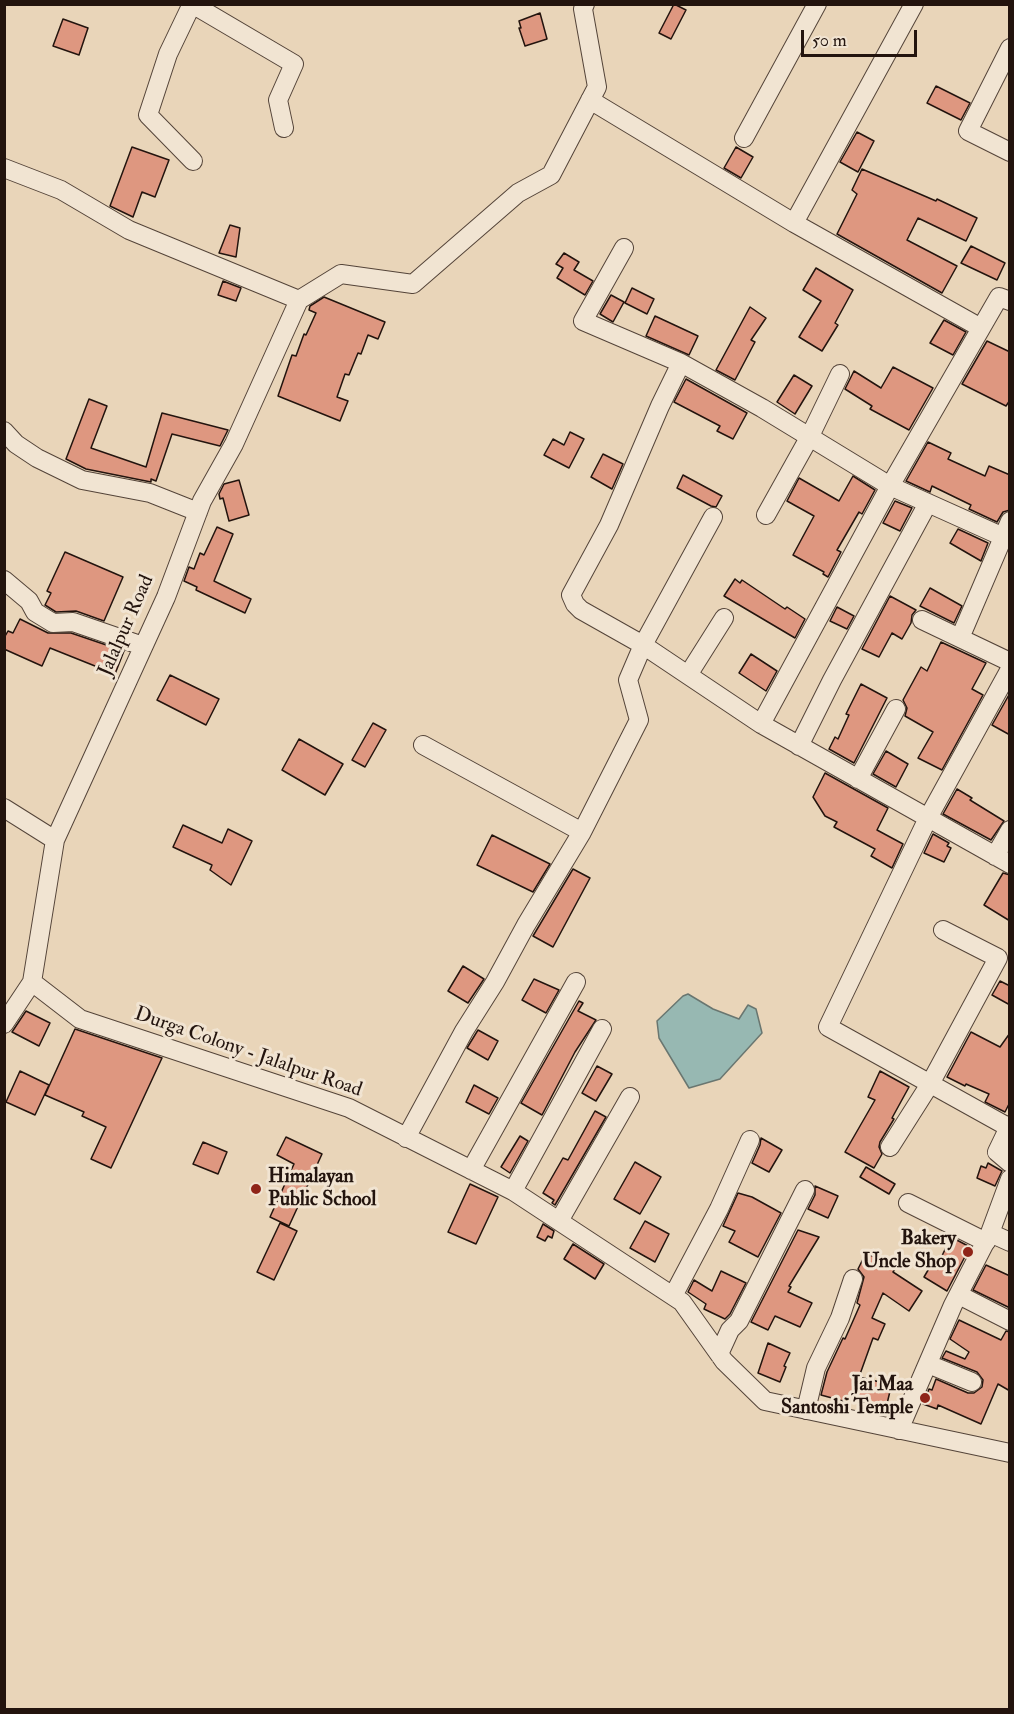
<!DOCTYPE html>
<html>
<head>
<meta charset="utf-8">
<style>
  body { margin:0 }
  #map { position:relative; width:1014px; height:1714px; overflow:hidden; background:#e9d5b9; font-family:"IM FELL Double Pica",serif }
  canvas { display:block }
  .frame { position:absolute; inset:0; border:6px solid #23140e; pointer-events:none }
  .scale { position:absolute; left:801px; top:30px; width:116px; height:27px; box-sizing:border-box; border:3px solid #23140e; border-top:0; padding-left:8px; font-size:18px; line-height:21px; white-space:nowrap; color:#23140e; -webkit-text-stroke:4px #f1e4d2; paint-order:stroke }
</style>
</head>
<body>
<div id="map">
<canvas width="1014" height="1714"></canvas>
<div class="frame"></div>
<div class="scale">50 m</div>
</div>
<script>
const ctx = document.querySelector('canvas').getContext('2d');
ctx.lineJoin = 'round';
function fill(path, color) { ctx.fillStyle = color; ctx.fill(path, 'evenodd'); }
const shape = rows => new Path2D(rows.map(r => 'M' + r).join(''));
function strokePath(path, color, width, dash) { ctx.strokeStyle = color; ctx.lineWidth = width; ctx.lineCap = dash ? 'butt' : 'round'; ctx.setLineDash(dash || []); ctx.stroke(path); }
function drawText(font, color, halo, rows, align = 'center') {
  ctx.font = font + ' "IM FELL Double Pica",serif'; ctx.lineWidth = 6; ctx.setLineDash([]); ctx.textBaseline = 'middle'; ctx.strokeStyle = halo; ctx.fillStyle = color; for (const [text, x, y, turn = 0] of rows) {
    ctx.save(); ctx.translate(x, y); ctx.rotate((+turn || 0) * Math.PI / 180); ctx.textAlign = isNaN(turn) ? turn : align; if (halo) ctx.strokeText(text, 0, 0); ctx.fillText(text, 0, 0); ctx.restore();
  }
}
const water = shape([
  [688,994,713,1009,739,1019,748,1005,756,1009,762,1033,720,1079,689,1088,659,1038,657,1021,683,996,688,994]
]);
const building = shape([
  [674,4,686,10,671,39,659,33,674,4],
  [540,13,547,39,525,46,519,28,521,28,519,21,540,13],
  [63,19,88,28,79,55,53,46,63,19],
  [936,86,970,103,961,120,927,103,936,86],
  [857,132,874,141,858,172,840,162,857,132],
  [132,147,169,160,155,197,142,192,133,217,110,206,132,147],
  [736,147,753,157,741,178,724,168,736,147],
  [862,169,936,201,937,199,977,218,966,241,918,218,907,240,957,266,942,293,837,234,857,194,852,190,862,169],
  [230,225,240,228,236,257,219,253,230,225],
  [971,246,1005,263,997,280,961,263,971,246],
  [564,253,579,262,574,270,593,281,585,295,557,278,563,268,556,264,564,253],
  [816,268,853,290,835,323,838,325,822,351,799,337,821,301,803,290,816,268],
  [223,281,241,288,236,301,218,295,223,281],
  [632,288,654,299,647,314,625,303,632,288],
  [611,295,624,302,613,322,600,314,611,295],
  [324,297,385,322,378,339,368,335,361,354,358,353,349,375,345,374,337,397,348,401,340,421,278,396,292,355,296,356,304,334,306,335,316,313,309,310,310,306,324,297],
  [750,307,766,318,751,340,755,342,735,380,716,370,750,307],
  [655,316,698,336,689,355,646,336,655,316],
  [944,320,966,332,953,355,930,343,944,320],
  [987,341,1010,352,1010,400,1006,406,962,384,987,341],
  [893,367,933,388,909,430,870,409,872,406,845,389,854,371,881,388,893,367],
  [794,375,812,386,795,414,777,402,794,375],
  [686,379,747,413,733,439,717,431,720,426,674,402,686,379],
  [89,399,107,406,91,448,146,467,162,413,228,430,220,446,172,434,156,481,151,479,151,482,86,469,66,459,89,399],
  [570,432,584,439,569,468,544,455,553,439,564,445,570,432],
  [928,442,951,453,948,459,985,476,989,466,1010,475,1010,510,1003,512,997,522,969,509,971,505,932,486,930,492,906,481,928,442],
  [603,454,623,464,612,489,591,477,603,454],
  [683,475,722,496,716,507,711,506,677,488,683,475],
  [853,476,875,490,862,514,859,512,837,550,841,552,828,577,823,574,824,572,793,555,814,516,787,501,799,478,839,501,853,476],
  [239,480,249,515,229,521,223,498,220,499,219,494,224,484,239,480],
  [895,501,912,508,900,531,883,523,895,501],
  [217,527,233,534,214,581,251,599,245,613,196,590,197,587,184,581,189,567,194,569,200,553,204,555,217,527],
  [958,529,988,543,981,561,950,543,958,529],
  [65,552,123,577,104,621,76,611,56,612,45,605,51,593,47,591,65,552],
  [735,579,740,583,742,580,785,609,787,607,805,619,795,638,724,596,735,579],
  [930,588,962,606,954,623,920,606,930,588],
  [890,596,916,610,912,615,911,623,902,639,892,633,879,657,862,649,890,596],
  [837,607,854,616,847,629,830,621,837,607],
  [20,619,48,633,71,633,124,651,115,674,50,648,42,666,4,649,4,638,8,631,13,633,20,619],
  [941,642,986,663,972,689,983,695,942,770,918,758,933,732,905,716,907,708,903,700,921,667,927,671,941,642],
  [751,654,777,671,766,691,739,673,751,654],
  [170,675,219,699,206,725,157,700,170,675],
  [861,684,887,698,854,763,829,749,835,737,838,739,849,715,846,714,861,684],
  [1010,693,1010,735,992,725,1010,693],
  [373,723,386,730,365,767,352,760,373,723],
  [299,739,343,764,325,795,282,770,299,739],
  [886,751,908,764,896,787,873,774,886,751],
  [825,773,888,808,877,830,903,844,892,868,871,856,875,849,834,827,837,822,825,816,813,797,825,773],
  [957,789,972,798,970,800,1004,821,991,840,943,814,957,789],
  [183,825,222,843,228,829,252,841,231,885,210,870,212,865,173,847,183,825],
  [933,834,949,843,947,846,951,848,944,862,924,853,933,834],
  [492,835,550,864,533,892,477,865,492,835],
  [573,869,590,878,553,947,533,936,573,869],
  [1003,873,1010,875,1010,921,984,905,1003,873],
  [463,966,484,979,468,1003,448,991,463,966],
  [534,979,559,990,546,1013,522,1000,534,979],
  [1000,981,1010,986,1010,1005,992,995,1000,981],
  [579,1001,583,1003,578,1011,596,1020,575,1052,542,1115,521,1103,579,1001],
  [26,1011,50,1023,39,1046,12,1032,26,1011],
  [75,1029,162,1058,111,1168,91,1159,106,1127,82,1116,84,1112,45,1095,75,1029],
  [478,1030,498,1041,488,1060,467,1048,478,1030],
  [971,1032,1000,1047,1010,1033,1010,1102,1005,1112,985,1102,989,1094,966,1084,965,1086,947,1077,971,1032],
  [597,1066,612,1074,596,1101,582,1093,597,1066],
  [20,1071,49,1085,35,1115,6,1102,20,1071],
  [880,1071,909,1087,892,1118,894,1119,880,1142,879,1147,882,1154,874,1168,845,1152,875,1100,868,1097,880,1071],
  [474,1085,498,1098,489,1114,466,1102,474,1085],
  [595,1111,606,1117,555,1205,552,1203,554,1200,543,1193,563,1158,568,1160,595,1111],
  [520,1136,528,1141,510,1173,501,1167,520,1136],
  [286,1137,322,1154,289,1226,270,1217,294,1164,277,1155,286,1137],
  [761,1138,782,1150,769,1172,752,1163,760,1145,761,1138],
  [203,1142,227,1152,218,1174,193,1164,203,1142],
  [635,1162,661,1177,640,1214,614,1199,635,1162],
  [988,1163,1002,1171,995,1186,977,1178,981,1166,986,1168,988,1163],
  [866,1167,895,1184,889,1194,860,1177,866,1167],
  [470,1184,498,1197,476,1244,448,1232,470,1184],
  [815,1186,838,1196,828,1218,808,1209,815,1195,815,1186],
  [738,1193,752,1197,781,1213,758,1257,729,1242,735,1231,723,1226,738,1193],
  [645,1221,669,1234,655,1262,630,1248,645,1221],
  [280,1223,297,1231,274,1280,257,1272,280,1223],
  [543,1224,554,1231,552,1238,548,1236,545,1241,537,1237,543,1224],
  [798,1230,819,1237,789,1286,791,1287,788,1292,812,1303,800,1327,775,1316,768,1330,751,1322,798,1230],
  [951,1237,970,1247,947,1291,924,1277,934,1260,939,1262,951,1237],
  [573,1244,604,1264,595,1279,564,1259,573,1244],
  [866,1253,896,1267,893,1272,922,1291,909,1311,883,1293,872,1318,885,1324,878,1340,873,1338,859,1377,880,1382,880,1385,891,1387,886,1408,844,1398,843,1401,821,1395,827,1372,843,1338,845,1339,860,1305,857,1303,864,1277,858,1269,866,1253],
  [986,1265,1010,1276,1010,1308,973,1290,986,1265],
  [721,1271,746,1283,730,1314,725,1319,704,1309,706,1304,688,1292,694,1280,712,1291,721,1271],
  [959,1320,1001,1340,1006,1331,1010,1332,1010,1391,998,1384,981,1424,938,1405,937,1409,923,1404,929,1389,932,1390,936,1379,968,1393,974,1393,982,1387,983,1380,977,1372,942,1358,946,1351,965,1359,969,1352,950,1339,959,1320],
  [768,1343,790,1353,784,1366,786,1367,780,1382,758,1373,768,1343]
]);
const minor = shape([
  [192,4,294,64,278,100,284,128],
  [191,6,168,54,148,115,193,161],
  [1010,48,968,131,1010,152],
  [590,100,794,223,981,328],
  [744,138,817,4],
  [4,168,61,190,129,230,299,300],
  [794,223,914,4],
  [624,248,583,321,681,363,762,408,890,486,1010,540],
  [299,300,341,274,413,284,518,193,551,175,597,87,583,9,585,4],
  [1010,301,999,297,890,486,761,724,1010,864],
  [681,363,660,406,609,525,571,595,575,604,581,610,643,645,761,724],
  [4,431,16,444,37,458,82,480,150,493,198,512],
  [766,515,809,438,840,374],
  [4,580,29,601,35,612,53,623,73,622,137,644],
  [922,620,1010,662],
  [960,638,1010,521],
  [688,675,724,618],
  [423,745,582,832],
  [799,746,832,680,928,503],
  [858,779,896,709],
  [4,808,55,840],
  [995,856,1010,830],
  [32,982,80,1019,349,1108,513,1191,682,1302,724,1361,765,1401,1010,1453],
  [4,1024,32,982,55,840,166,597,202,501,234,444,299,300],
  [1010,1125,997,1152,1010,1163],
  [1008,1127,828,1027,928,818,1010,669],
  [406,1138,464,1031,495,982,526,925,582,832,639,720,628,680,643,645,713,517],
  [890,1147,930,1084,998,958,943,930],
  [471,1170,576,982],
  [513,1191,602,1029],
  [908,1203,986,1242],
  [559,1221,630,1097],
  [990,1233,1010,1242],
  [959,1295,1010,1321],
  [673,1296,719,1209,750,1140],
  [719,1354,730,1330,739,1321,805,1190],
  [928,1364,972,1382],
  [806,1410,816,1368,840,1318,853,1279],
  [899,1430,953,1305,990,1233,1010,1179]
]);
const markers = [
  [256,1189,6,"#8f2418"],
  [968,1252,6,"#8f2418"],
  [925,1398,6,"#8f2418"]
];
const streetNames = [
  ["Jalalpur Road",127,626,-66],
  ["Durga Colony - Jalalpur Road",248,1053,19]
];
const poiNames = [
  ["Himalayan",268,1178,"left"],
  ["Public School",268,1201,"left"],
  ["Bakery",956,1240],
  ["Uncle Shop",956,1263],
  ["Jai Maa",913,1386],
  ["Santoshi Temple",913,1409]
];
fill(water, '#97b8b2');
strokePath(water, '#697670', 1.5);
fill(building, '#de9780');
strokePath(building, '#23140e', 1.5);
strokePath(minor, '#544439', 20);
strokePath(minor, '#f1e4d2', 18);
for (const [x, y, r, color] of markers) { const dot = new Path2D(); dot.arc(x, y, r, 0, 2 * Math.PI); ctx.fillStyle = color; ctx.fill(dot); strokePath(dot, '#f1e4d2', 2); }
drawText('20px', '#23140e', '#f1e4d2', streetNames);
drawText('bold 20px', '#23140e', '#f1e4d2', poiNames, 'right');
</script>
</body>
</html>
